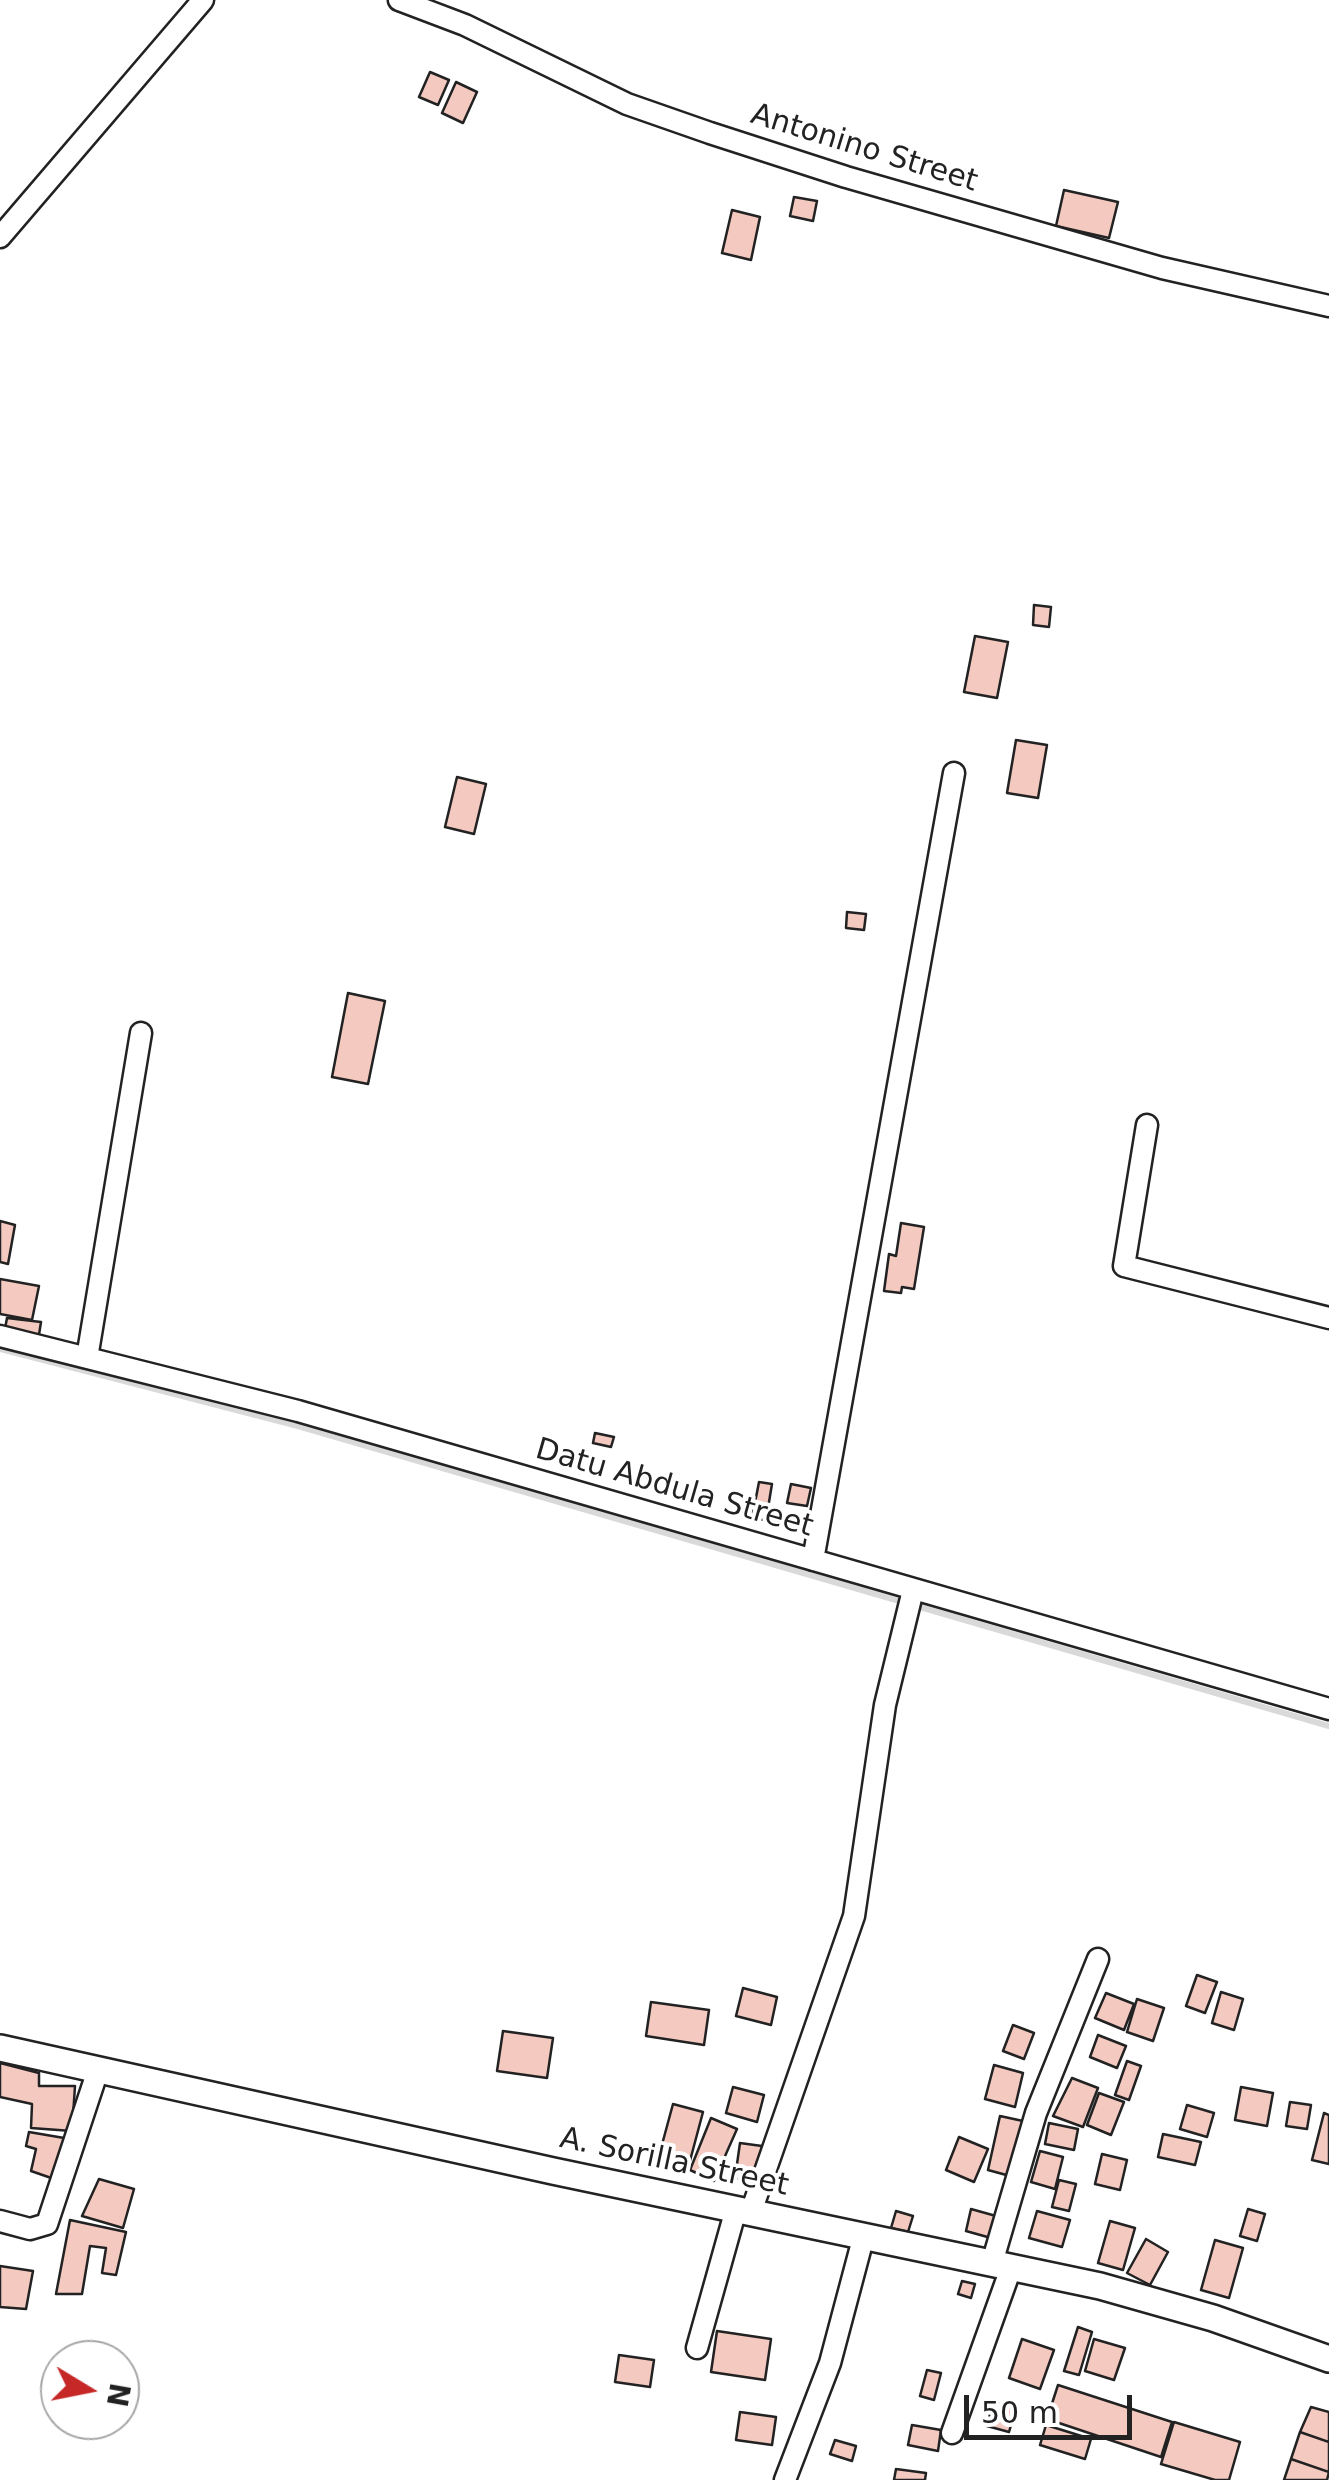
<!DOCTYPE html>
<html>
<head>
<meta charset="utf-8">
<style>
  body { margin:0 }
  #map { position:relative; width:1329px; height:2480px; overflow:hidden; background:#fff; font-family:"DejaVu Sans",sans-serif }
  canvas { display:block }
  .north { position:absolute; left:40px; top:2340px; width:100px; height:100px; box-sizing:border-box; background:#fff; border:2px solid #a7a7a7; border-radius:50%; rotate:100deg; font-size:28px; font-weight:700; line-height:40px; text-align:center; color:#222 }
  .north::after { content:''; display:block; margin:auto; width:35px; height:45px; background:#c62828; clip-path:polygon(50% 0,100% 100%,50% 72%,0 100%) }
  .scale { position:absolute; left:964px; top:2395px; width:168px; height:45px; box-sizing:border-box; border:5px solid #222; border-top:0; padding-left:12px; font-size:30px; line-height:35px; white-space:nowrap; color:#222; -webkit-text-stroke:8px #fff; paint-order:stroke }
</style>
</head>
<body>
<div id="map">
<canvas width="1329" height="2480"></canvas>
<div class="north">N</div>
<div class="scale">50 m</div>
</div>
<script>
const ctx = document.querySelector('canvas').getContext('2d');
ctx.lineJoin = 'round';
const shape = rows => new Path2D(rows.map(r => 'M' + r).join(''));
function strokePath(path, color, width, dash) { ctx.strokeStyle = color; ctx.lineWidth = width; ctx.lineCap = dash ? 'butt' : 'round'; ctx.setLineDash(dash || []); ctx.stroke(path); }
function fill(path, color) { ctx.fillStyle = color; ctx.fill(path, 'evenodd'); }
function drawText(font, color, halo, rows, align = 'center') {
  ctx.font = font + ' "DejaVu Sans",sans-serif'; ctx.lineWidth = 8; ctx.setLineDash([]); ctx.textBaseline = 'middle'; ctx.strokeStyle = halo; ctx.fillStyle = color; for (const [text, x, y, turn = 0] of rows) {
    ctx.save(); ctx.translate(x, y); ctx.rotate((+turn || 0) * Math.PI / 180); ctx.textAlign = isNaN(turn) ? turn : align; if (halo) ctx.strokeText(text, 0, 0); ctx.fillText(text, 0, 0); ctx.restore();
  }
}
const stream = shape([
  [0,1349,298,1426,1329,1726]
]);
const building = shape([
  [430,72,449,80,438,105,419,97,430,72],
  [456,82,477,92,463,123,442,113,456,82],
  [1064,190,1118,202,1109,238,1056,226,1064,190],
  [794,197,817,201,813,221,790,216,794,197],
  [732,210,760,217,751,260,722,253,732,210],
  [1034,605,1051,607,1049,627,1033,625,1034,605],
  [975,636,1008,642,997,698,964,692,975,636],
  [1016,740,1047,745,1038,798,1007,793,1016,740],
  [457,777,486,784,474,834,445,827,457,777],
  [847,912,866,914,864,930,846,928,847,912],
  [348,993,385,1001,368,1084,332,1077,348,993],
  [0,1221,15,1225,8,1264,0,1262,0,1221],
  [901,1223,924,1227,914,1289,902,1287,901,1293,884,1291,889,1254,896,1256,901,1223],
  [0,1279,39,1286,32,1320,0,1314,0,1279],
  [7,1318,41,1322,38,1341,4,1334,7,1318],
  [595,1433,614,1437,611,1447,593,1443,595,1433],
  [759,1482,772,1484,766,1520,752,1518,759,1482],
  [791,1484,811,1488,807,1506,787,1503,791,1484],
  [1197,1975,1217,1982,1205,2013,1186,2006,1197,1975],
  [743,1988,777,1997,771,2025,736,2016,743,1988],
  [1221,1992,1243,1999,1234,2030,1212,2023,1221,1992],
  [1106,1993,1134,2004,1124,2030,1095,2018,1106,1993],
  [1137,1999,1164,2008,1153,2041,1127,2032,1137,1999],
  [651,2002,709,2010,704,2045,646,2036,651,2002],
  [1013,2025,1034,2033,1024,2059,1003,2051,1013,2025],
  [503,2031,553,2038,547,2078,497,2071,503,2031],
  [1098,2035,1126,2046,1117,2068,1090,2057,1098,2035],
  [1127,2061,1141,2066,1129,2100,1115,2095,1127,2061],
  [0,2063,39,2073,39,2086,75,2086,72,2131,31,2128,32,2104,0,2097,0,2063],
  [994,2065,1023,2073,1015,2107,985,2099,994,2065],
  [1072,2078,1098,2088,1083,2127,1053,2116,1072,2078],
  [733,2087,764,2095,757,2122,726,2113,733,2087],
  [1241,2087,1273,2093,1267,2126,1235,2120,1241,2087],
  [1099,2093,1124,2102,1111,2135,1087,2125,1099,2093],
  [1290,2102,1311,2105,1307,2129,1286,2126,1290,2102],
  [673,2104,703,2112,687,2172,657,2163,673,2104],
  [1187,2105,1214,2113,1207,2137,1180,2129,1187,2105],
  [1324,2113,1329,2115,1329,2164,1312,2160,1324,2113],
  [1000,2116,1023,2121,1010,2176,988,2170,1000,2116],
  [711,2118,737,2129,714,2181,690,2170,711,2118],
  [1049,2123,1078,2129,1074,2150,1045,2144,1049,2123],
  [29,2132,70,2139,57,2180,31,2171,36,2149,26,2146,29,2132],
  [1163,2134,1201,2142,1195,2165,1158,2157,1163,2134],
  [959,2137,988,2149,974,2182,946,2170,959,2137],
  [740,2143,762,2146,757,2181,735,2178,740,2143],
  [1040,2151,1063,2157,1055,2189,1031,2182,1040,2151],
  [1102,2154,1127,2160,1120,2190,1095,2184,1102,2154],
  [99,2179,134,2189,123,2228,82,2216,99,2179],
  [1059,2180,1076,2184,1069,2211,1052,2207,1059,2180],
  [971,2209,996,2216,991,2238,966,2231,971,2209],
  [1248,2209,1265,2214,1257,2241,1240,2236,1248,2209],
  [896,2211,913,2216,908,2232,891,2228,896,2211],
  [1037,2211,1070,2220,1062,2247,1029,2238,1037,2211],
  [70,2220,126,2232,116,2275,102,2273,106,2248,90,2246,82,2294,56,2294,70,2220],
  [1110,2221,1135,2228,1123,2270,1098,2263,1110,2221],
  [1146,2239,1168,2252,1150,2285,1127,2273,1146,2239],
  [1215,2240,1243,2248,1229,2298,1201,2290,1215,2240],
  [0,2266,33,2271,26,2309,0,2307,0,2266],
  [962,2281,975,2284,971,2298,958,2294,962,2281],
  [1078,2327,1092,2332,1079,2375,1064,2371,1078,2327],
  [717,2331,771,2339,765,2380,711,2372,717,2331],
  [1022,2339,1054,2350,1040,2389,1009,2378,1022,2339],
  [1094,2339,1125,2348,1114,2380,1085,2371,1094,2339],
  [619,2355,654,2360,650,2387,615,2382,619,2355],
  [927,2370,941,2373,934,2400,920,2396,927,2370],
  [1058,2385,1172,2422,1161,2457,1047,2419,1058,2385],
  [993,2402,1016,2408,1009,2432,987,2426,993,2402],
  [1311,2407,1329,2412,1329,2442,1300,2432,1311,2407],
  [740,2412,776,2417,772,2445,736,2440,740,2412],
  [1174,2422,1240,2442,1229,2480,1215,2480,1161,2464,1174,2422],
  [912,2425,941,2430,938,2451,908,2445,912,2425],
  [1046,2425,1091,2439,1085,2459,1040,2445,1046,2425],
  [1300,2432,1329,2442,1329,2472,1291,2459,1300,2432],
  [835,2440,856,2446,852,2461,830,2454,835,2440],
  [1291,2459,1329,2472,1327,2480,1284,2480,1291,2459],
  [896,2469,926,2473,925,2480,894,2480,896,2469]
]);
const minor = shape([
  [399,0,465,25,627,104,710,133,846,177,1162,268,1329,306],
  [0,237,203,0],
  [1147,1125,1124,1266,1329,1318],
  [0,1336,298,1411,1329,1709],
  [87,1358,141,1033],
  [813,1560,954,773],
  [751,2212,854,1916,885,1705,913,1590],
  [0,2221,30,2229,47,2224,98,2070],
  [992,2263,1036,2113,1098,1959],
  [697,2348,736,2209],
  [952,2433,1011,2268],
  [785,2480,830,2363,864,2235]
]);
const tertiary = shape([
  [0,2048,553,2171,1100,2286,1213,2318,1329,2359]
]);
const streetNames = [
  ["Antonino Street",864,149,17],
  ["Datu Abdula Street",674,1489,16],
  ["A. Sorilla Street",674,2163,12]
];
strokePath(stream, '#d9d9d9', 6);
fill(building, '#f3c9c0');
strokePath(building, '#222', 2.5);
strokePath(minor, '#222', 25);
strokePath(tertiary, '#222', 30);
strokePath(minor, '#fff', 20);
strokePath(tertiary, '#fff', 25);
drawText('30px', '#222', '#fff', streetNames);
</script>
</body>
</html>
